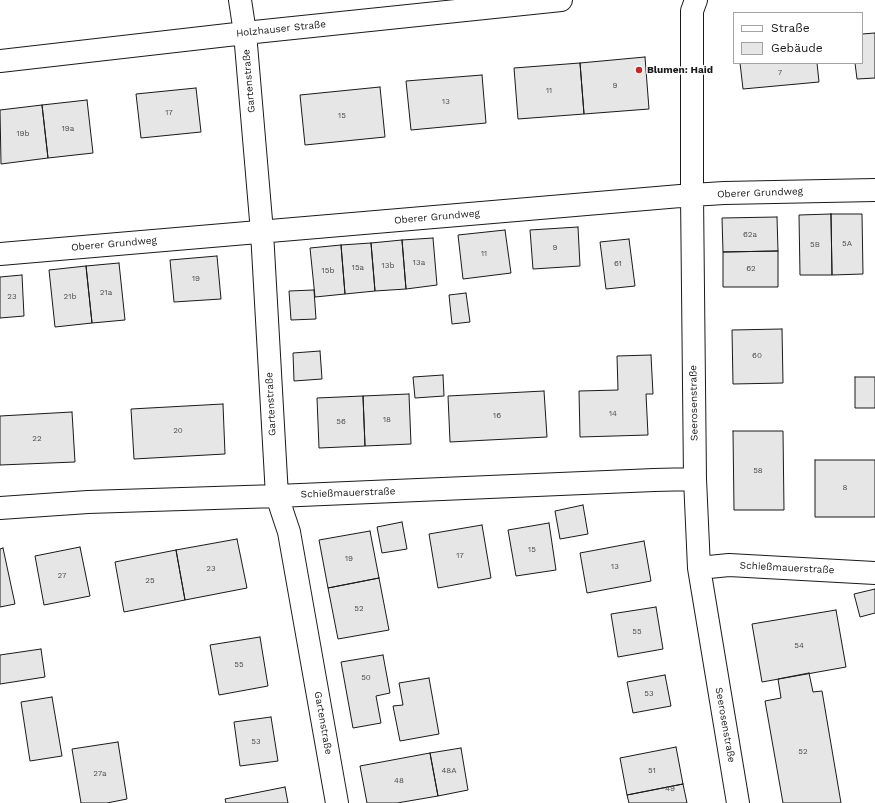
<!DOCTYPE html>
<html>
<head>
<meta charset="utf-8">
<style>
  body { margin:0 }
  #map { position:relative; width:875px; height:803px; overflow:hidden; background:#fff; font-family:"Work Sans",sans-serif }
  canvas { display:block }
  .legend { position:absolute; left:733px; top:12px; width:130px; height:52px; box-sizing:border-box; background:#fff; border:1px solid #a3a3a3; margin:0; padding:5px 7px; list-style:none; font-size:12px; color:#1a1a1a }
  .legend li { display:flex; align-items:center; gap:8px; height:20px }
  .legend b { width:20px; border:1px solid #a3a3a3 }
</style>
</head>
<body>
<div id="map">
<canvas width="875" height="803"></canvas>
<ul class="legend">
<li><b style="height:5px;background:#fff"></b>Straße</li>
<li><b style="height:11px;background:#e6e6e6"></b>Gebäude</li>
</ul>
</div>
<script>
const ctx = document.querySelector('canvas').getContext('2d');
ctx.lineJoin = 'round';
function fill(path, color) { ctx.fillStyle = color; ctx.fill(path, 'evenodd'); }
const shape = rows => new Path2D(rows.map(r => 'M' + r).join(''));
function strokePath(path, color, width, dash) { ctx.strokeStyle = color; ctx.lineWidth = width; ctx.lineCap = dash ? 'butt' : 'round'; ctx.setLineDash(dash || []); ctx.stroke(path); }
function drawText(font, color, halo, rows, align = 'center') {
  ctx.font = font + ' "Work Sans",sans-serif'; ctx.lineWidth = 3; ctx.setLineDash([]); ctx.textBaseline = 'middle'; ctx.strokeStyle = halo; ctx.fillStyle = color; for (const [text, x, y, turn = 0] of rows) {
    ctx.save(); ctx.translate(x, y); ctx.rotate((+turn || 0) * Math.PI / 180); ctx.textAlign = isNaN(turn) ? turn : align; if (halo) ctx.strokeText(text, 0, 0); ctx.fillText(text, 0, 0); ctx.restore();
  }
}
const building = shape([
  [875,33,875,78,857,79,855,63,862,63,862,34,875,33],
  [645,57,649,109,584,114,580,63,645,57],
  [580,63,584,114,518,119,514,68,580,63],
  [740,63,817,63,819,82,743,89,740,63],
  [482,75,486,123,411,130,406,81,482,75],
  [380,87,385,137,305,145,300,95,380,87],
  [196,88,201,132,141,138,136,94,196,88],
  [87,100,93,153,48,158,42,105,87,100],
  [42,105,48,158,1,164,0,110,42,105],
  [831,214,862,214,863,274,832,275,831,214],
  [831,214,832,275,800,275,799,215,831,214],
  [777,217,778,251,723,252,722,218,777,217],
  [578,227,580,266,533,269,530,230,578,227],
  [505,230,511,273,463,279,458,235,505,230],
  [433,238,437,285,406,289,402,240,433,238],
  [629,239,635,286,606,289,600,242,629,239],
  [402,240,406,289,375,291,371,243,402,240],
  [371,243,375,291,345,294,341,245,371,243],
  [341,245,345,294,315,297,310,248,341,245],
  [778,251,778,287,723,287,723,252,778,251],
  [217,256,221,299,174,302,170,260,217,256],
  [119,263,125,320,92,323,86,266,119,263],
  [86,266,92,323,55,327,49,270,86,266],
  [22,275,24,316,0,318,0,277,22,275],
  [314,290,316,319,291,320,289,291,314,290],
  [466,293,470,322,452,324,449,295,466,293],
  [782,329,783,383,733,384,732,330,782,329],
  [320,351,322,379,294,381,293,353,320,351],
  [651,355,653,394,646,394,648,435,580,437,579,391,618,390,617,356,651,355],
  [443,375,444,396,415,398,413,377,443,375],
  [855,377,875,377,875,408,855,408,855,377],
  [544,391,547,437,450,442,448,396,544,391],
  [409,394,411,444,365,446,363,396,409,394],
  [363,396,365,446,319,448,317,398,363,396],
  [223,404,225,454,134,459,131,409,223,404],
  [72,412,75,462,0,465,0,416,72,412],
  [733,431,783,431,784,510,734,510,733,431],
  [815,460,875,460,875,517,815,517,815,460],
  [583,505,588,534,560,539,555,511,583,505],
  [402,522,407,549,382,553,377,527,402,522],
  [549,523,556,570,516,576,508,530,549,523],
  [482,525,491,578,438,588,429,534,482,525],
  [370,531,379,578,328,588,319,540,370,531],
  [237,539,247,588,185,600,176,550,237,539],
  [644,541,651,581,587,593,580,553,644,541],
  [80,547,90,596,44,605,35,556,80,547],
  [3,548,15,604,0,607,0,549,3,548],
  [176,550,185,600,124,612,115,562,176,550],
  [379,578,389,630,338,639,328,588,379,578],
  [875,589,875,613,860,617,854,594,875,589],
  [656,607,663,649,618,657,611,614,656,607],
  [836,610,846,667,762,682,752,624,836,610],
  [260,637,268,686,219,695,210,645,260,637],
  [41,649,45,677,0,684,0,655,41,649],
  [383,655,390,693,376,696,381,723,353,728,341,662,383,655],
  [809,673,813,692,822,691,841,803,783,803,765,701,781,698,778,679,809,673],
  [665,675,671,706,633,713,627,682,665,675],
  [429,678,439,734,400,741,393,706,403,705,399,683,429,678],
  [52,697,62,756,30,761,21,702,52,697],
  [271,717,278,761,240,766,234,722,271,717],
  [118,742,127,799,107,803,81,803,72,749,118,742],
  [676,747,683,784,627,795,620,758,676,747],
  [461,748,468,790,438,796,430,753,461,748],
  [430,753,438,796,397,803,367,803,360,766,430,753],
  [683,784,687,803,629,803,627,795,683,784],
  [285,787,288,803,226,803,225,799,285,787]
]);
const minor = shape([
  [240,0,245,33,262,232,277,496,289,532,337,803],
  [696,0,692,11,692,195,695,479,699,568,738,803],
  [0,61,245,33,561,0],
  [0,254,692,195,724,193,875,190],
  [0,508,88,502,277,496,654,480,695,479],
  [699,568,729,565,875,573]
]);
const markers = [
  [639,70,4,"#c62828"]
];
const numberNames = [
  ["7",780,73],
  ["9",615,86],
  ["11",549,91],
  ["13",446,102],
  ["17",169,113],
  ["15",342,116],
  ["19a",68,129],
  ["19b",23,134],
  ["62a",750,235],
  ["5A",847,244],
  ["5B",815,245],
  ["9",555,248],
  ["11",484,254],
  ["13a",419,263],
  ["61",618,264],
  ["13b",388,266],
  ["15a",358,268],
  ["62",751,269],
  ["15b",328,271],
  ["19",196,279],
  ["21a",106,293],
  ["23",12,297],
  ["21b",70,297],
  ["60",757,356],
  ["14",613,414],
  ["16",497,416],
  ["18",387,420],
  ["56",341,422],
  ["20",178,431],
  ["22",37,439],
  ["58",758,471],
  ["8",845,488],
  ["15",532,550],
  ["17",460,556],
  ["19",349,559],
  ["13",615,567],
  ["23",211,569],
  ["27",62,576],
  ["25",150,581],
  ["52",359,609],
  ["55",637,632],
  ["54",799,646],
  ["55",239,665],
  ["50",366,678],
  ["53",649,694],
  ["53",256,742],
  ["52",803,752],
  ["48A",449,771],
  ["51",652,771],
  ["27a",100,774],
  ["48",399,781],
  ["49",670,789]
];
const streetNames = [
  ["Holzhauser Straße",281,29,-6],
  ["Gartenstraße",249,81,-95],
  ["Oberer Grundweg",760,193,-2],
  ["Oberer Grundweg",437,217,-5],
  ["Oberer Grundweg",114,244,-5],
  ["Seerosenstraße",694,403,-91],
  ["Gartenstraße",271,404,-93],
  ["Schießmauerstraße",348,493,-2],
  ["Schießmauerstraße",787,568,3],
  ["Gartenstraße",323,723,80],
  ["Seerosenstraße",725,725,80]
];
const poiNames = [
  ["Blumen: Haid",647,70]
];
fill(building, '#e6e6e6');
strokePath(building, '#1a1a1a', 1);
strokePath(minor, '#1a1a1a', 24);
strokePath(minor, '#fff', 22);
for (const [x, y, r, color] of markers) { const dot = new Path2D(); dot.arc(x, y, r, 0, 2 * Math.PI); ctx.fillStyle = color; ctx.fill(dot); strokePath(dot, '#fff', 1.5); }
drawText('8px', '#4d4d4d', null, numberNames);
drawText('10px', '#1a1a1a', '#fff', streetNames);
drawText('bold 10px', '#1a1a1a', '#fff', poiNames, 'left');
</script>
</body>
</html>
